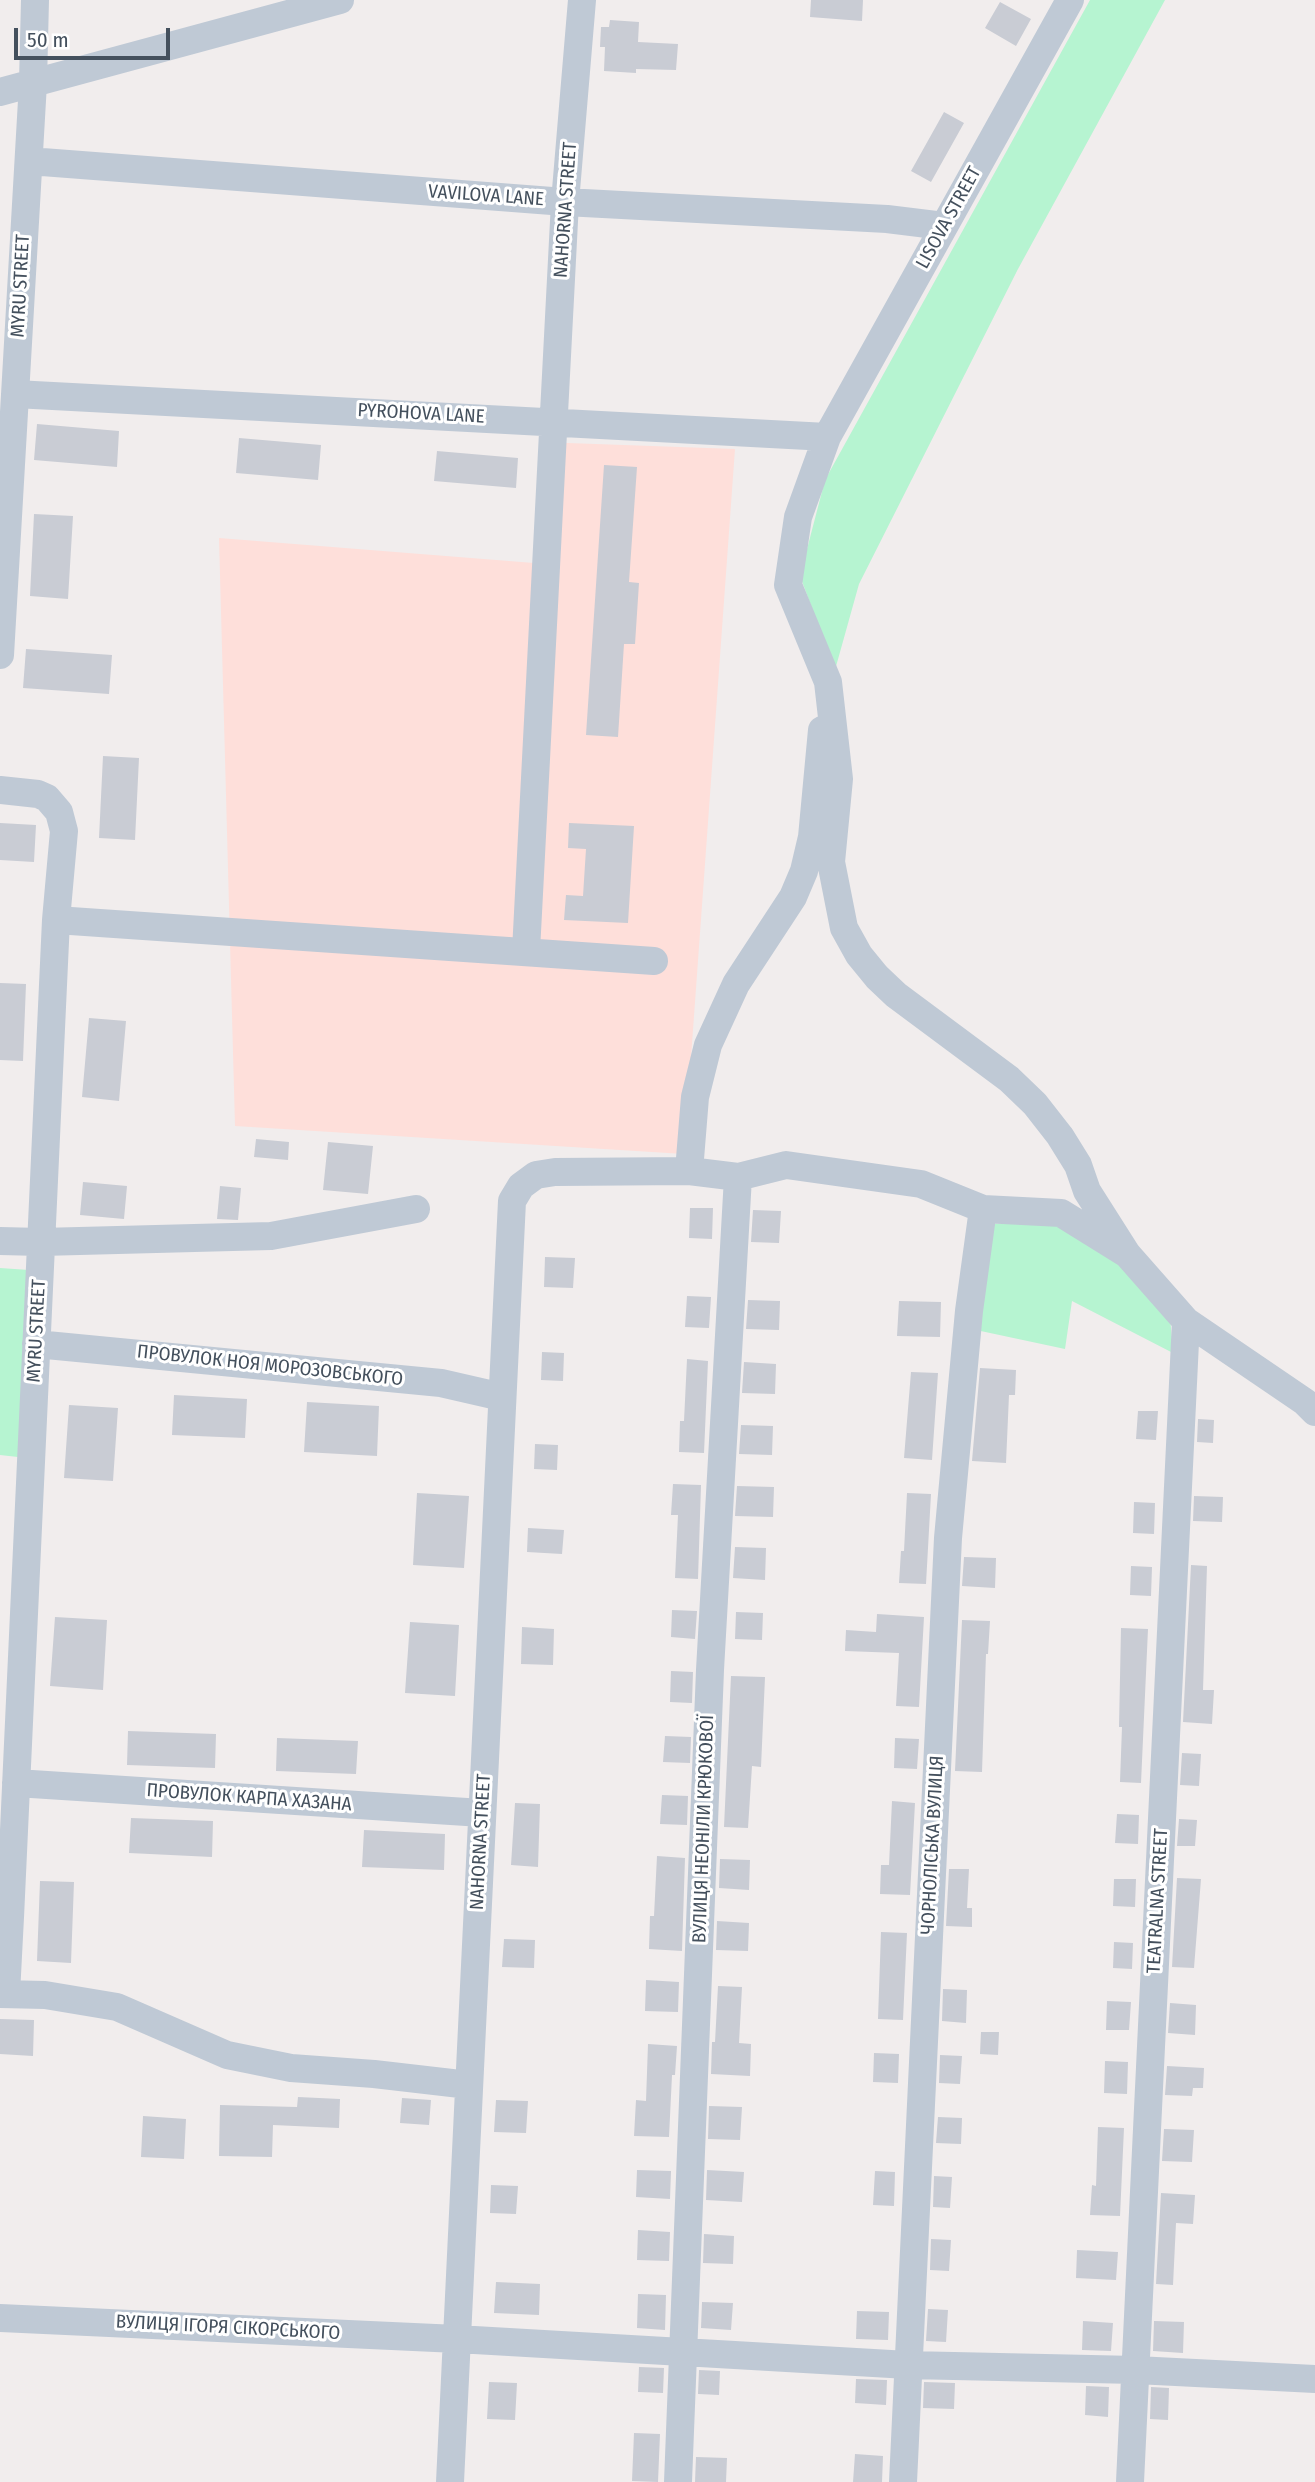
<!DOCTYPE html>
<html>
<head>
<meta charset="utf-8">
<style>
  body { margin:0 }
  #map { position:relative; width:1315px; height:2482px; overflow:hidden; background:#f1eded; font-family:"Fira Sans Condensed",sans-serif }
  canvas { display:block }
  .scale { position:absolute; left:14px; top:28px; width:156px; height:32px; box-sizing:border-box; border:4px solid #44505d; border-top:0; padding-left:9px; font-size:21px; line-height:24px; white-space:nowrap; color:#44505d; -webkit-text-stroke:5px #fff; paint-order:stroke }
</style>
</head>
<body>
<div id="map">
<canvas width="1315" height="2482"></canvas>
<div class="scale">50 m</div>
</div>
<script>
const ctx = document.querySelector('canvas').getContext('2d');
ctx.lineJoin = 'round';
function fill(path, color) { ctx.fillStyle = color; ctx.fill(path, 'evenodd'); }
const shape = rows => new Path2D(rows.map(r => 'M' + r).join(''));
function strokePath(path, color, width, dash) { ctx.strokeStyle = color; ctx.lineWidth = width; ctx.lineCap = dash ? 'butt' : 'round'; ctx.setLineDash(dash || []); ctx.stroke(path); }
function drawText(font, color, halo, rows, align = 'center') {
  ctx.font = font + ' "Fira Sans Condensed",sans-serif'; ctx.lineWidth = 6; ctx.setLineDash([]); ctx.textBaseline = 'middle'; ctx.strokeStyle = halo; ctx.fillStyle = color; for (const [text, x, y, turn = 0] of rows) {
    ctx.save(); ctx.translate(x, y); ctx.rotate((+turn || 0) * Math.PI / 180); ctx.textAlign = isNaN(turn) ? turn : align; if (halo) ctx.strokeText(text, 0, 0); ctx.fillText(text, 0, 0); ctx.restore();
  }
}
const medical = shape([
  [540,442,735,449,684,1154,235,1126,219,538,534,563]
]);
const green = shape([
  [1090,0,1165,0,1018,269,859,584,835,670,800,576,825,480],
  [1060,1222,1119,1263,1170,1316,1173,1353,1072,1301,1065,1349,976,1330,991,1224],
  [0,1268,29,1270,18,1457,0,1455]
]);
const building = shape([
  [811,0,863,0,862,21,810,17],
  [1000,2,1031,19,1016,46,985,28],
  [610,20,639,22,638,42,678,44,676,70,636,69,636,73,604,71,605,47,600,47,601,27,609,27],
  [944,112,964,123,931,182,911,171],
  [37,424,119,431,117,467,34,460],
  [239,438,321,445,318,480,236,473],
  [437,451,518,458,516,488,434,481],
  [604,465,637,467,629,582,639,583,635,644,624,644,618,737,586,735],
  [34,514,73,516,68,599,30,596],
  [26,649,112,655,109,694,23,688],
  [103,756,139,758,135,840,99,838],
  [0,823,36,825,34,862,0,860],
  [569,823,634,826,628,923,564,920,566,895,583,896,586,849,568,848],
  [0,983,26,984,23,1061,0,1060],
  [89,1018,126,1021,119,1101,82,1097],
  [256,1139,289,1142,288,1160,254,1157],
  [328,1142,373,1146,368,1194,323,1190],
  [83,1182,127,1186,124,1219,80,1215],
  [220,1186,241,1188,238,1220,217,1219],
  [690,1208,713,1208,712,1239,689,1238],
  [753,1210,781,1211,779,1243,751,1242],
  [545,1257,575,1258,573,1288,544,1287],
  [687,1296,711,1297,709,1328,685,1327],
  [748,1300,780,1301,779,1330,746,1329],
  [899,1301,941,1302,940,1337,897,1336],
  [542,1352,564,1353,563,1381,541,1380],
  [687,1359,708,1361,704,1453,679,1452,680,1421,684,1421],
  [744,1362,776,1364,775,1394,742,1393],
  [980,1368,1016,1370,1015,1395,1009,1395,1006,1463,972,1461],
  [911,1372,938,1373,932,1460,904,1458],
  [174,1395,247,1399,245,1438,172,1435],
  [307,1402,379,1406,377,1456,304,1452],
  [69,1405,118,1408,113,1481,64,1478],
  [1138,1411,1158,1411,1156,1440,1136,1439],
  [1198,1419,1214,1420,1213,1443,1197,1442],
  [741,1425,773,1426,772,1455,739,1454],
  [535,1444,558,1445,557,1470,534,1469],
  [673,1484,701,1485,698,1579,675,1578,678,1515,671,1515],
  [737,1486,774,1487,773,1517,735,1516],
  [417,1493,469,1496,464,1568,413,1565],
  [907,1493,931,1494,926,1584,899,1583,901,1551,904,1551],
  [1194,1496,1223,1497,1222,1522,1193,1521],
  [1134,1502,1155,1503,1154,1534,1133,1533],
  [528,1528,564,1530,562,1554,527,1552],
  [735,1547,766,1548,765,1580,733,1578],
  [964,1557,996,1558,995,1588,962,1586],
  [1191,1565,1207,1566,1203,1690,1214,1690,1212,1724,1183,1722],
  [1131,1566,1152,1567,1151,1596,1130,1595],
  [672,1610,697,1611,695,1639,671,1637],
  [736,1612,763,1613,762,1640,735,1639],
  [877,1614,924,1617,919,1707,896,1706,899,1653,845,1651,846,1630,876,1632],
  [55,1617,107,1620,103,1690,50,1686],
  [962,1620,990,1621,988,1654,986,1654,982,1772,955,1771],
  [410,1622,459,1625,455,1696,405,1693],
  [522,1627,554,1629,553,1665,521,1664],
  [1121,1628,1148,1629,1141,1783,1120,1782,1122,1727,1119,1727],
  [671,1671,693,1672,692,1703,670,1702],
  [731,1676,765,1677,761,1767,752,1766,748,1828,724,1827],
  [128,1731,216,1734,215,1768,127,1765],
  [665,1736,691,1737,690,1763,663,1762],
  [277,1738,358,1741,356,1774,276,1771],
  [895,1738,919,1739,917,1769,894,1768],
  [1182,1753,1201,1754,1199,1786,1180,1785],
  [662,1795,688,1796,687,1825,660,1824],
  [892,1801,915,1803,910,1895,880,1894,881,1865,889,1865],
  [515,1803,540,1804,538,1867,511,1865],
  [1117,1814,1139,1815,1138,1844,1115,1843],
  [131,1818,213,1821,212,1857,129,1853],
  [1179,1819,1197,1820,1195,1846,1177,1846],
  [364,1830,445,1834,444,1870,362,1867],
  [657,1856,685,1858,682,1951,649,1949,650,1916,654,1916],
  [720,1859,750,1860,749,1890,719,1888],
  [949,1869,969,1869,967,1908,972,1908,972,1927,946,1926],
  [1177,1878,1201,1879,1194,1968,1172,1967],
  [1114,1879,1136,1879,1135,1907,1113,1906],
  [40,1881,74,1882,71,1963,37,1961],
  [717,1921,749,1923,748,1951,716,1950],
  [881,1932,907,1933,903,2020,878,2019],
  [504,1939,535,1940,534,1968,502,1967],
  [1114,1942,1133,1943,1132,1969,1113,1968],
  [646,1980,679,1982,678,2012,645,2011],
  [718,1986,742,1987,739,2043,751,2044,750,2076,711,2074,712,2042,715,2042],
  [943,1989,967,1990,966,2023,942,2021],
  [1107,2001,1131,2002,1129,2030,1106,2030],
  [1170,2003,1196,2005,1195,2035,1168,2033],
  [0,2019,34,2020,33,2056,0,2054],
  [981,2032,999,2032,998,2055,980,2054],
  [648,2044,677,2046,675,2075,672,2075,669,2137,634,2136,636,2100,646,2101],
  [874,2053,899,2054,898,2083,873,2082],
  [940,2055,962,2056,960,2084,939,2083],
  [1105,2061,1128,2062,1127,2094,1104,2093],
  [1167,2066,1204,2068,1203,2088,1193,2088,1192,2096,1165,2095],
  [298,2097,340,2099,339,2128,273,2125,272,2157,219,2156,220,2105,297,2107],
  [402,2098,431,2100,429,2125,400,2123],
  [496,2100,528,2101,526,2133,494,2132],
  [709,2106,742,2107,740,2140,708,2139],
  [143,2116,186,2119,184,2159,141,2157],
  [938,2117,962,2118,961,2144,936,2143],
  [1098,2127,1124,2128,1120,2216,1090,2215,1092,2185,1096,2186],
  [1164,2129,1194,2130,1192,2162,1162,2161],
  [637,2170,671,2171,670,2199,636,2197],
  [707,2170,744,2172,742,2202,706,2200],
  [875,2171,895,2172,894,2206,873,2205],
  [934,2176,952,2177,950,2208,933,2207],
  [491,2185,518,2186,516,2214,490,2213],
  [1161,2193,1195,2195,1193,2224,1176,2223,1173,2285,1156,2284],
  [638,2230,670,2232,669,2261,637,2260],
  [704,2234,734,2236,733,2264,703,2263],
  [931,2239,951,2240,949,2271,930,2270],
  [1077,2250,1118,2252,1116,2280,1076,2278],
  [496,2282,540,2284,539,2315,494,2313],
  [638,2294,666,2295,665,2330,637,2328],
  [702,2302,733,2303,731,2330,701,2328],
  [928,2309,948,2310,946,2342,926,2341],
  [857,2311,889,2312,888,2340,856,2339],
  [1083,2321,1113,2323,1111,2351,1082,2350],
  [1154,2321,1184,2322,1183,2353,1153,2351],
  [639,2367,664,2368,663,2393,638,2392],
  [699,2370,720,2371,719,2395,698,2394],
  [856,2379,887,2380,886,2405,855,2403],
  [489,2382,517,2383,515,2420,487,2419],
  [924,2382,955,2383,954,2409,923,2408],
  [1086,2386,1109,2387,1108,2417,1085,2415],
  [1151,2387,1169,2388,1168,2420,1150,2419],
  [634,2433,660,2434,658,2482,632,2481],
  [855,2454,883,2456,882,2482,853,2482],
  [696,2457,727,2458,726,2482,695,2482]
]);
const minor = shape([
  [1070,0,827,437,798,517,788,585,828,682,839,779,831,862,844,928,859,955,877,977,896,995,1009,1079,1035,1104,1060,1136,1078,1165,1087,1191,1127,1254,1186,1321,1305,1402,1315,1412],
  [0,92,340,0],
  [29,161,565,202,887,219,944,226],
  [15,394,827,437],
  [0,655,33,83,35,0],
  [0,790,38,794,47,798,59,812,64,831,56,920,10,1917,0,1918],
  [56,920,654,961],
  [526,951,565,202,582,0],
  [689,1171,695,1097,708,1045,736,984,793,897,804,871,812,837,822,730],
  [0,1241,41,1242,271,1236,416,1209],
  [36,1344,441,1383,502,1397],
  [16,1783,482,1813],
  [0,1994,45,1995,117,2007,227,2055,291,2068,374,2074,469,2085],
  [6,1994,10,1917],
  [0,2318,457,2339,908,2365,1136,2370,1315,2379],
  [450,2482,512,1201,521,1186,536,1175,555,1172,689,1171,738,1177,786,1165,921,1184,983,1209,1061,1213,1127,1254],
  [678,2482,710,1670,738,1177],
  [903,2482,948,1538,969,1311,983,1209],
  [1130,2482,1186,1321]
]);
const streetNames = [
  ["VAVILOVA LANE",486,196,4],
  ["NAHORNA STREET",566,210,-86],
  ["LISOVA STREET",949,218,-61],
  ["MYRU STREET",21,286,-87],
  ["PYROHOVA LANE",421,414,3],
  ["MYRU STREET",37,1331,-87],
  ["ПРОВУЛОК НОЯ МОРОЗОВСЬКОГО",270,1366,6],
  ["ПРОВУЛОК КАРПА ХАЗАНА",249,1798,4],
  ["ВУЛИЦЯ НЕОНІЛИ КРЮКОВОЇ",704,1829,-88],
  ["NAHORNA STREET",481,1842,-87],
  ["ЧОРНОЛІСЬКА ВУЛИЦЯ",933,1845,-87],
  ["TEATRALNA STREET",1158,1901,-87],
  ["ВУЛИЦЯ ІГОРЯ СІКОРСЬКОГО",228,2328,3]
];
fill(medical, '#fedfda');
fill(green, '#b6f4d1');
fill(building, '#c9ccd4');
strokePath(minor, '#bfc9d5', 28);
drawText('19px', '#44505d', '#fff', streetNames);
</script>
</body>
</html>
